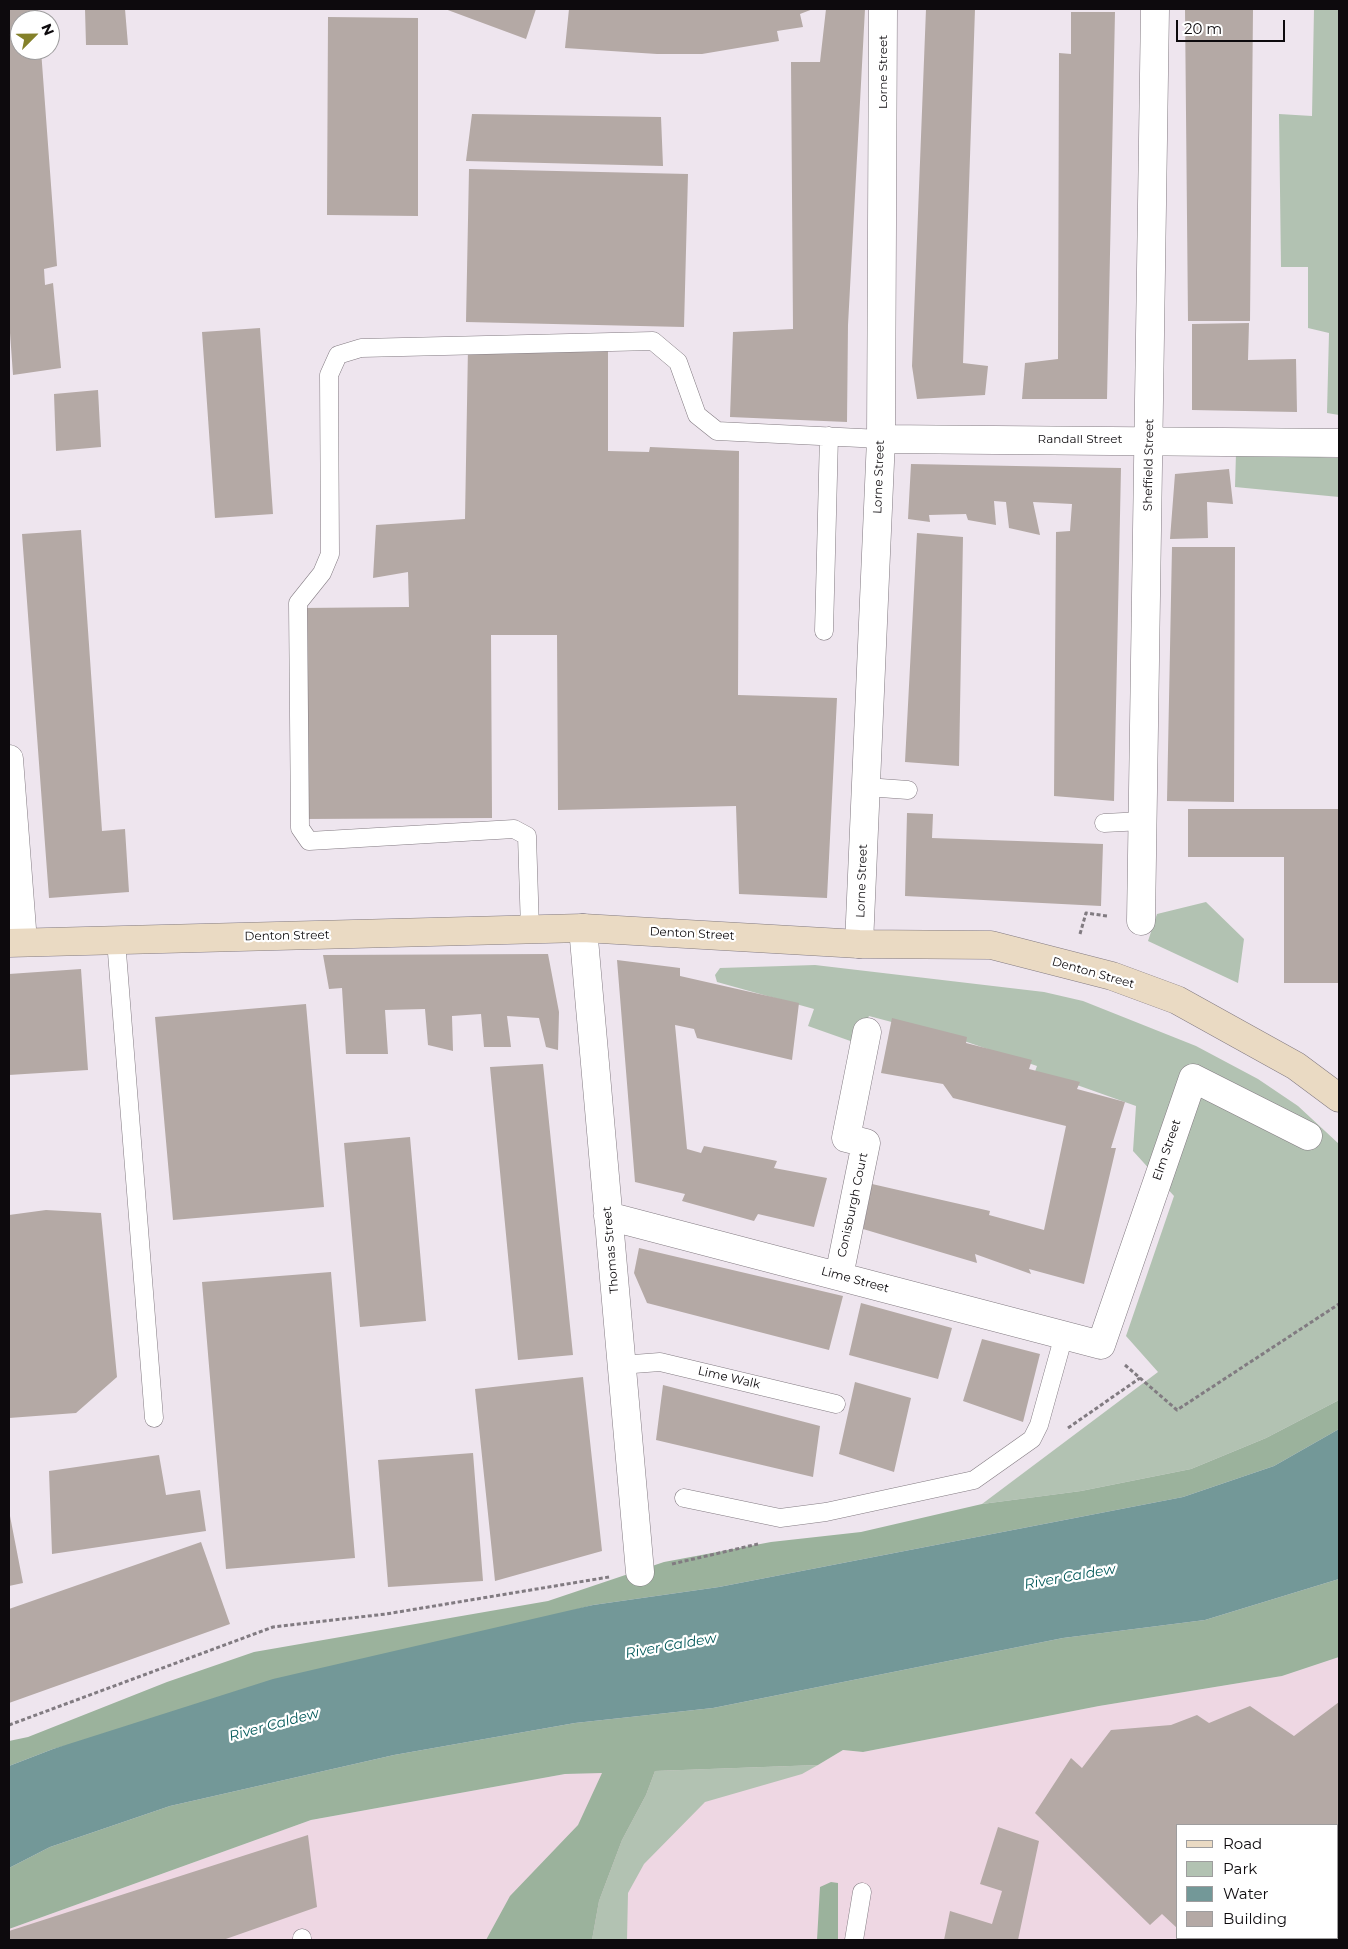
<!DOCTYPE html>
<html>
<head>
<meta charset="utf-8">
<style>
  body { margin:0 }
  #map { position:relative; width:1348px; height:1949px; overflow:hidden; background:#eee5ee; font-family:Montserrat,sans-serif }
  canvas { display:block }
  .frame { position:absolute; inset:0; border:10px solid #0d0a0d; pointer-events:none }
  .legend { position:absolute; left:1176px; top:1824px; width:162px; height:115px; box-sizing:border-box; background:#fff; border:1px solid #9e9d9e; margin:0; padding:6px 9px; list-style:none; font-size:15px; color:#0d0a0d }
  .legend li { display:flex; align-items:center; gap:10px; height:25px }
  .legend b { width:25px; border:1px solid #9e9d9e }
  .north { position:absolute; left:10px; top:10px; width:50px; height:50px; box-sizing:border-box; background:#fff; border:1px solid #9e9d9e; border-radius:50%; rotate:67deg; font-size:14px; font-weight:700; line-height:20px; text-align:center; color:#0d0a0d }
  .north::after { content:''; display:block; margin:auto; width:18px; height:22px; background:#84812a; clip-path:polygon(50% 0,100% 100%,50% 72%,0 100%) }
  .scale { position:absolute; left:1176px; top:20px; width:109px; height:22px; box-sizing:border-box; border:2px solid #0d0a0d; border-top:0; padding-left:6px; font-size:15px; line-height:18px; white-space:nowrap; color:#0d0a0d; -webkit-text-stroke:4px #fff; paint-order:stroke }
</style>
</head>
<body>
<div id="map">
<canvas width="1348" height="1949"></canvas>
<div class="frame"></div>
<ul class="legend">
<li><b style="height:6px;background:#eadac3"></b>Road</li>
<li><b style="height:14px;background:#b2c2b2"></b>Park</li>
<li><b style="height:14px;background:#739898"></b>Water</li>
<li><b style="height:14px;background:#b4a9a5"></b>Building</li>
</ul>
<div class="north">N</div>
<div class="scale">20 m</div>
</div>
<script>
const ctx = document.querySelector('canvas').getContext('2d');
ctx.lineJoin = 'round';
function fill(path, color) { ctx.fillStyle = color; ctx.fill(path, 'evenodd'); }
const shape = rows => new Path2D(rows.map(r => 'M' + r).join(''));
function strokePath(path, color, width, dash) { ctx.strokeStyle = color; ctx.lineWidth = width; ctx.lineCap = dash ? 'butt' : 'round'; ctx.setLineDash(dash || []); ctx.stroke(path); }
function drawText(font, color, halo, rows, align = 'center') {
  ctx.font = font + ' Montserrat,sans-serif'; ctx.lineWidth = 4.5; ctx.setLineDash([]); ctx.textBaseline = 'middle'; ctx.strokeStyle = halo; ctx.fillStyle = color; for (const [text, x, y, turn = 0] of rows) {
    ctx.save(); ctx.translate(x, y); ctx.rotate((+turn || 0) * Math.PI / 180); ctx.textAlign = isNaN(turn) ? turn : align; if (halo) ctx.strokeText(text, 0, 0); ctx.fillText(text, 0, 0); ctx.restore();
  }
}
const industrial = shape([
  [1339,1657,1339,1940,9,1940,9,1929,311,1820,565,1774,818,1765,843,1750,863,1752,1099,1706,1282,1676],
  [1177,1825,1337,1825,1337,1938,1177,1938]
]);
const green = shape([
  [1314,9,1339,9,1339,415,1327,413,1329,333,1308,328,1308,267,1281,267,1279,114,1312,116],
  [1236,453,1339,458,1339,497,1235,487],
  [1206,902,1244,939,1238,983,1148,941,1157,914],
  [815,965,1044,992,1083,1001,1196,1046,1258,1079,1298,1106,1339,1144,1339,1400,1266,1438,1191,1469,1081,1491,982,1504,1158,1372,1126,1336,1174,1196,1133,1151,1136,1106,1077,1085,1033,1077,1037,1066,967,1042,869,1016,856,1043,808,1026,814,1009,717,982,715,975,720,968],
  [818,1765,802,1774,705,1802,644,1864,628,1893,627,1940,592,1940,599,1901,622,1840,646,1795,655,1771]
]);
const forest = shape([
  [1339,1400,1339,1429,1274,1466,1183,1497,719,1587,593,1605,53,1749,9,1766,9,1741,28,1737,167,1682,254,1652,548,1601,664,1562,771,1542,861,1532,982,1504,1081,1491,1191,1469,1266,1438],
  [1339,1579,1339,1657,1282,1676,1099,1706,863,1752,843,1750,818,1765,655,1771,646,1795,622,1840,599,1901,592,1940,486,1940,510,1896,578,1825,602,1773,565,1774,311,1820,9,1929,9,1868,50,1847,170,1806,394,1755,575,1723,713,1708,1063,1638,1205,1620],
  [831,1882,838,1883,838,1940,817,1940,820,1887]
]);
const water = shape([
  [1339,1429,1339,1579,1205,1620,1063,1638,713,1708,575,1723,394,1755,170,1806,50,1847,9,1868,9,1766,53,1749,273,1679,593,1605,719,1587,1183,1497,1274,1466]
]);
const building = shape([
  [9,9,38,9,39,20,20,20,20,50,41,50,57,266,44,269,45,285,53,283,61,368,13,375,9,319],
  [85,9,125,9,128,45,86,45],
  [445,9,536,9,526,39],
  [569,9,813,9,800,14,803,27,777,31,779,41,702,54,657,54,565,48],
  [826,9,865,9,848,325,847,422,730,417,733,332,793,329,791,62,820,62],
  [926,9,975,9,963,363,988,366,985,395,917,399,912,366],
  [1185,9,1253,9,1250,321,1188,321],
  [1071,12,1115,12,1107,399,1022,399,1025,363,1058,359,1059,53,1071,54],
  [328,17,418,18,418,216,327,215],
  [472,114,661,117,663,166,466,161],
  [469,169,688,174,684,327,466,322],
  [1249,323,1248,360,1296,359,1297,412,1192,410,1192,324],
  [260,328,273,514,215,518,202,332],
  [468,347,608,348,608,451,649,452,650,447,739,451,738,695,837,698,827,898,739,894,736,806,558,810,557,635,491,635,492,818,303,819,301,608,409,607,408,572,373,578,376,525,465,519],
  [98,390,101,447,56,451,54,394],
  [911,464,1121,468,1114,801,1054,796,1056,532,1070,531,1072,504,1033,502,1040,535,1009,528,1006,502,994,501,996,525,968,520,966,514,929,515,930,522,908,519],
  [1229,469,1233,504,1207,502,1208,538,1170,539,1175,474],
  [81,530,102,831,125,829,129,892,49,898,22,534],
  [917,533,963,537,959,766,905,762],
  [1172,547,1235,547,1234,802,1167,801],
  [1188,809,1339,809,1339,983,1284,983,1284,857,1188,857],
  [907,813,933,814,932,838,1103,844,1101,906,905,896],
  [548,954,559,1012,558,1050,546,1047,539,1018,507,1016,511,1047,484,1047,481,1014,452,1016,453,1051,428,1045,425,1009,385,1010,388,1054,346,1054,342,988,329,989,323,955],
  [617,960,680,968,680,976,799,1003,792,1060,697,1038,694,1029,675,1025,687,1149,701,1153,704,1146,777,1161,774,1168,827,1178,814,1227,758,1214,754,1221,682,1201,685,1194,635,1182],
  [81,969,88,1070,9,1075,9,974],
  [306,1004,324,1207,173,1220,155,1017],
  [892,1018,967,1037,966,1043,1032,1060,1029,1069,1080,1082,1077,1089,1125,1102,1111,1148,1116,1148,1084,1284,1029,1269,1031,1274,975,1254,977,1263,863,1229,872,1184,990,1211,989,1215,1044,1230,1066,1126,953,1098,943,1084,881,1073],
  [543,1064,573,1355,518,1360,490,1067],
  [410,1137,426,1321,360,1327,344,1143],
  [46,1210,101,1213,117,1377,76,1413,9,1418,9,1215],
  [639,1248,843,1296,829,1350,647,1303,634,1273],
  [331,1272,355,1558,226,1569,202,1282],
  [861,1303,952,1328,938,1379,849,1355],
  [982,1339,1040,1354,1023,1422,963,1401],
  [583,1377,602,1551,495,1581,475,1389],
  [855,1382,911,1398,894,1472,839,1454],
  [663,1385,820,1426,813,1477,656,1440],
  [473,1453,483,1581,388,1587,378,1460],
  [159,1455,166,1495,200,1490,206,1531,52,1554,49,1471],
  [10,1516,23,1583,9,1586,9,1517],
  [201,1542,230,1624,9,1703,9,1609],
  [1339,1702,1339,1940,1189,1940,1187,1938,1337,1938,1337,1825,1177,1825,1177,1928,1162,1914,1150,1925,1035,1813,1071,1758,1082,1768,1111,1730,1171,1725,1197,1715,1209,1723,1250,1706,1294,1736],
  [998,1827,1039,1841,1018,1940,944,1940,950,1911,992,1924,1002,1891,980,1884],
  [308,1835,317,1907,223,1940,9,1940,9,1931]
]);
const path = shape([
  [1080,934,1086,913,1107,916],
  [1125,1365,1177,1410,1339,1304],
  [1068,1428,1140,1378],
  [672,1564,758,1544],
  [9,1725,273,1627,386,1614,609,1577]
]);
const lane = shape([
  [824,631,829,436],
  [866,787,908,790],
  [1104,823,1143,821],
  [530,929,527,836,514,829,309,841,300,828,298,603,322,573,330,554,329,375,338,355,361,348,653,341,678,362,697,415,717,431,881,439],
  [116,940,154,1418],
  [620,1365,660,1362,836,1404],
  [684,1498,780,1518,826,1512,974,1480,1032,1439,1039,1425,1064,1335],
  [302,1938,302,1940],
  [854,1940,862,1892]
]);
const street = shape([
  [881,439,1339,443],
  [9,759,23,942],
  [1141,921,1155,9],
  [583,928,640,1572],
  [859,944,881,439,883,9],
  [608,1216,1101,1345,1193,1078,1308,1136],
  [839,1276,866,1143,846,1138,867,1032]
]);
const secondary = shape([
  [9,943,583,928,859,944,991,945,1112,976,1177,1000,1296,1066,1339,1098]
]);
const streetNames = [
  ["Lorne Street",883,72,-90],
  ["Randall Street",1080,439],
  ["Sheffield Street",1149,465,-89],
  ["Lorne Street",879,477,-88],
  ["Lorne Street",862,881,-88],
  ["Denton Street",692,934,3],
  ["Denton Street",287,936,-1],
  ["Denton Street",1093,973,16],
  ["Elm Street",1167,1150,-71],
  ["Conisburgh Court",853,1205,-78],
  ["Thomas Street",611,1250,-95],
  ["Lime Street",855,1280,15],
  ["Lime Walk",729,1378,13]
];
const waterNames = [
  ["River Caldew",1070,1577,-10],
  ["River Caldew",671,1646,-10],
  ["River Caldew",274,1725,-15]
];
fill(industrial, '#eed7e3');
fill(green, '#b2c2b2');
fill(forest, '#9bb29c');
fill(water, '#739898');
fill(building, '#b4a9a5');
strokePath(lane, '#837b82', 19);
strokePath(street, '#837b82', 29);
strokePath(secondary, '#837b82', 29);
strokePath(path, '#817b81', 3, [4, 2.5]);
strokePath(lane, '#fff', 18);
strokePath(street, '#fff', 28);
strokePath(secondary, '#eadac3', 28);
drawText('12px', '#0d0a0d', '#fff', streetNames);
drawText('italic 14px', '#015859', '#fff', waterNames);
</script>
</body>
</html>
